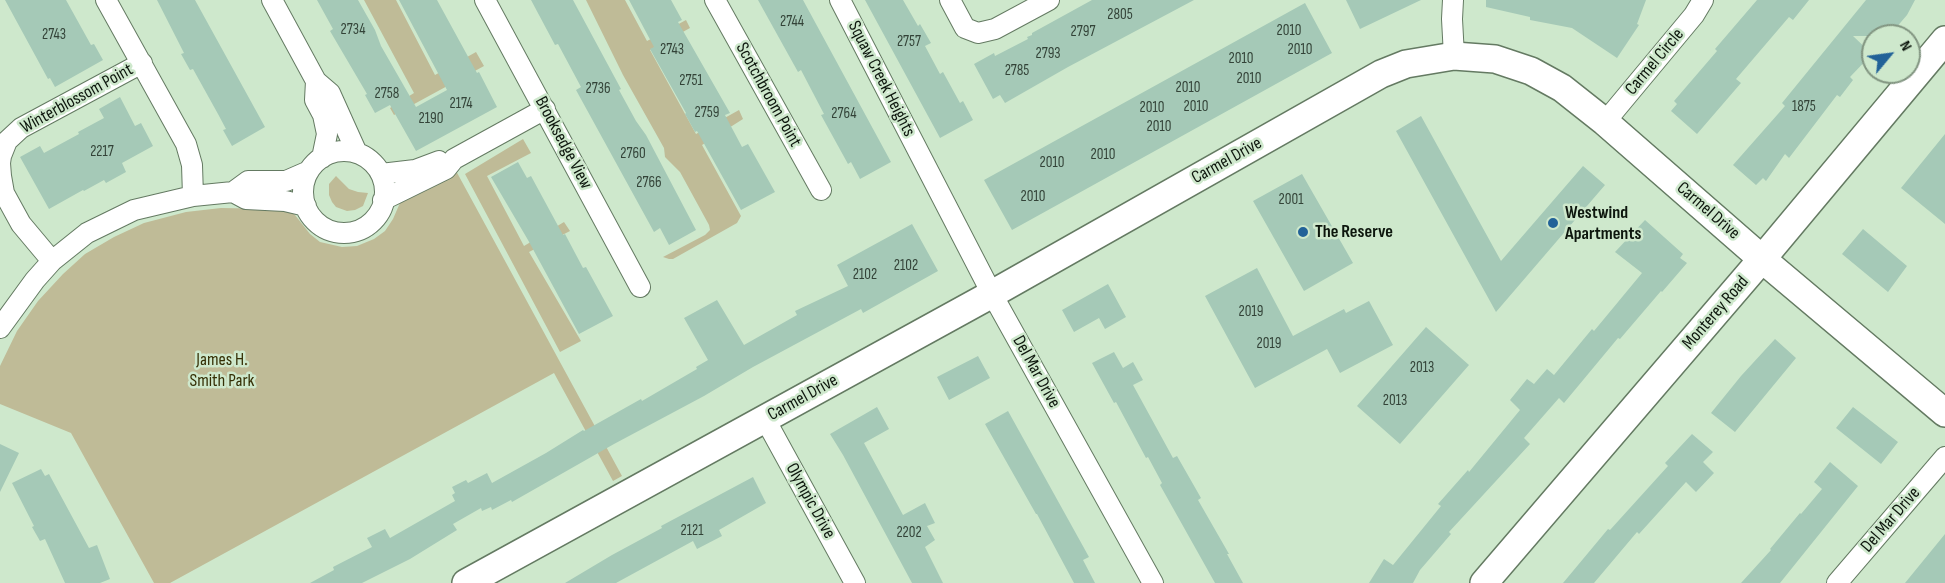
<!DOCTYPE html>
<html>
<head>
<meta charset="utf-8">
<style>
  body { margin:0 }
  #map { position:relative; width:1945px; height:583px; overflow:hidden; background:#cee8cc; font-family:"Sofia Sans Condensed",sans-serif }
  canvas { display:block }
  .north { position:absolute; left:1861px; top:24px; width:60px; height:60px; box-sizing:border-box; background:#cee8cc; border:2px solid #819480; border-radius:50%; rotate:61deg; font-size:16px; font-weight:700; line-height:24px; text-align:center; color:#0d160d }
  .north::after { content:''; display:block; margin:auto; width:21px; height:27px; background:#226298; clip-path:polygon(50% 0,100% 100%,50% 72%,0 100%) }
</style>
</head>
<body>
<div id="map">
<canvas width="1945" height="583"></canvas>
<div class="north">N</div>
</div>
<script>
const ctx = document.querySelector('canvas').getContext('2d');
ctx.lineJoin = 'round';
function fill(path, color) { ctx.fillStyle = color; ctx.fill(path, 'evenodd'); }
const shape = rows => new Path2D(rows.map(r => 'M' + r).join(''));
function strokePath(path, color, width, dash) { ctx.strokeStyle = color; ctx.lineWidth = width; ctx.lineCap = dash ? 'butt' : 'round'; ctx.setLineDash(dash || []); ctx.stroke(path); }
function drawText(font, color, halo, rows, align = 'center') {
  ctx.font = font + ' "Sofia Sans Condensed",sans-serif'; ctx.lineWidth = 5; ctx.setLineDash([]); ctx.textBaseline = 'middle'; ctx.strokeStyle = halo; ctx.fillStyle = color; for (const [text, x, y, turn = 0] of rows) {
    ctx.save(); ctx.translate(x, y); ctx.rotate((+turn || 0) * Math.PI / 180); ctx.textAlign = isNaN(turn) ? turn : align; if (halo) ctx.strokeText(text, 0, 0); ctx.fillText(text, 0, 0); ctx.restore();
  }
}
const green = shape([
  [364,0,396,0,435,75,476,52,484,66,394,115,390,108,414,93],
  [586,0,625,0,647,41,686,20,690,28,650,50,696,134,739,110,743,119,702,145,741,216,737,223,673,259,669,259,663,257,705,235,710,230,709,225,680,172,665,157,664,148,623,75],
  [523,139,531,153,487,176,524,246,564,222,570,231,529,252,581,341,560,352,465,174],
  [455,169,622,476,613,481,554,373,170,583,154,583,71,433,0,404,0,366,17,331,38,301,63,274,85,254,114,237,144,223,186,212,221,208,281,209,290,211,295,215,310,234,320,242,342,247,357,246,374,239,385,231,393,219,403,196],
  [336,176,349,189,358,192,368,193,363,206,355,210,347,211,336,207,332,202,329,195,329,184]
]);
const building = shape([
  [5,0,66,0,91,45,94,44,103,60,55,87,50,78,48,79],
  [157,0,195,0,265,127,232,146,223,130,226,129,218,114,193,69,190,70,181,54,184,53],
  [317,0,358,0,375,30,381,46,416,107,447,90,399,0,437,0,477,73,479,72,497,107,416,151,390,105,375,113,365,95,367,94,330,31,333,29],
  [531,0,573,0,621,89,619,90,636,121,646,135,696,230,669,245,660,228,654,232,576,90,581,87,558,44,555,45],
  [629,0,671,0,682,20,678,22,730,113,725,115,742,147,748,144,775,192,741,210,697,131,695,132,685,114,686,113,650,49,654,47],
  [758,0,803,0,891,162,860,179,851,162,848,164,821,115,824,114,801,70,798,72],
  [865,0,903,0,918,26,920,24,931,43,925,46,940,74,943,72,960,103,963,101,973,120,940,138],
  [1092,0,1194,0,1068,67,1005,103,1000,95,993,99,974,64,994,53,995,56,1028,39,1027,37,1032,35,1032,33],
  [1346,0,1421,0,1360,29],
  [1486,0,1646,0,1637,24,1639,25,1617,58,1572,28,1530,20,1530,17,1486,7],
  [1757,0,1809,0,1793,20,1789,17,1736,79,1741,83,1697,134,1671,111,1677,104,1674,101,1717,51,1715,49],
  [1866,0,1915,0,1907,15,1889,36,1853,36,1872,54,1850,77,1853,80,1840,97,1837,95,1789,158,1785,154,1766,181,1763,178,1756,185,1733,165,1785,106,1782,103],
  [1305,3,1332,53,1012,230,984,180],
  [120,97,135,126,141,123,153,146,122,163,126,172,106,183,104,180,84,191,83,190,49,209,20,157,40,146,44,153,79,134,78,132,104,118,99,109],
  [1421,116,1501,261,1583,166,1605,185,1496,312,1396,131],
  [1945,134,1945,224,1901,188],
  [518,162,527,178,531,176,563,235,565,234,583,268,586,267,613,316,579,334,528,240,491,177],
  [1302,174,1353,263,1304,291,1253,201],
  [1645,220,1683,254,1680,258,1687,263,1662,292,1661,291,1620,339,1618,338,1564,403,1559,398,1524,438,1530,444,1449,532,1451,534,1420,570,1413,583,1369,583,1384,559,1393,565,1441,506,1438,504,1468,470,1469,472,1520,410,1510,400,1527,379,1534,384,1547,369,1554,375,1592,329,1594,331,1642,273,1615,252],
  [912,224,938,271,863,313,861,309,753,367,704,396,614,444,512,502,511,500,492,510,491,507,482,511,481,508,453,524,457,530,410,559,362,583,310,583,334,570,333,567,372,547,367,538,385,529,390,538,455,501,452,495,455,493,452,487,466,480,468,483,487,473,492,483,546,453,583,430,584,431,641,399,642,401,697,369,696,367,708,360,684,318,717,300,744,345,797,315,795,311,848,286,837,265],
  [1863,229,1907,266,1888,292,1842,254],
  [1257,268,1293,336,1344,309,1346,313,1369,301,1393,345,1340,373,1327,349,1255,388,1205,296],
  [1108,284,1126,317,1105,329,1099,318,1074,332,1062,310],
  [1426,327,1469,365,1400,444,1357,406],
  [1775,339,1796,358,1735,432,1711,413,1741,376],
  [1114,352,1123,368,1133,362,1143,380,1133,385,1173,458,1177,456,1201,498,1198,500,1229,554,1227,554,1243,583,1215,583,1160,485,1162,483,1148,457,1146,458,1116,402,1114,403,1092,363],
  [978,356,990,378,949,400,937,377],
  [877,407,889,429,864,443,903,515,925,503,935,523,927,526,935,540,925,547,943,583,912,583,843,455,830,434],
  [1853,407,1898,442,1881,464,1836,428],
  [1008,411,1089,557,1083,560,1095,583,1074,583,1037,514,1036,514,985,424],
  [1692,434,1713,452,1703,462,1714,473,1696,492,1686,482,1639,534,1637,532,1594,583,1563,583,1608,529,1610,530,1668,466,1665,463],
  [0,444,19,453,0,492],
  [1830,462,1858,486,1780,583,1741,583,1771,550,1770,549,1800,513,1801,514,1822,489,1814,482],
  [41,469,45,476,49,474,89,548,97,545,110,579,100,583,65,583,45,539,40,541,32,527,34,526,12,483],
  [753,477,766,503,719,530,722,536,697,549,693,541,616,583,565,583,612,555,662,528,661,526],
  [1945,534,1945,583,1905,583]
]);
const street = shape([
  [106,0,186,144,192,165,193,196],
  [272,0,316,81,330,93,357,153],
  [485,0,640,287],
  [715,0,821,190],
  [840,0,992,294,1153,583],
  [950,0,965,28,978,33,995,29,1049,0],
  [1453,0,1452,19,1454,56],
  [316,81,315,100,323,115,327,134,322,158],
  [1605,122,1694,15,1703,0],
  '303 192a41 41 0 1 1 82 0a41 41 0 1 1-82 0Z',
  [381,174,415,170,439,161],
  [233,192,248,181,286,181,309,171],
  [383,200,446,169,454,159,545,109],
  [52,261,21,224,4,193,1,176,0,163,1,156,7,141,21,128,142,63],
  [0,328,35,280,52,261,87,233,134,210,193,196,233,192,246,199,285,201,306,206],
  [765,419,855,583],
  [1837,583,1945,457]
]);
const secondary = shape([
  [466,583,992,294,1381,74,1406,64,1454,56,1495,59,1531,71,1562,88,1605,122,1762,259,1945,413],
  [1484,583,1762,259,1945,40]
]);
const markers = [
  [1553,223,6,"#226298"],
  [1303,232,6,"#226298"]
];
const numberNames = [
  ["2805",1120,15],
  ["2744",792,22],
  ["2734",353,30],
  ["2010",1289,31],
  ["2797",1083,32],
  ["2743",54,35],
  ["2757",909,42],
  ["2743",672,50],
  ["2010",1300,50],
  ["2793",1048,54],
  ["2010",1241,59],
  ["2785",1017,71],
  ["2010",1249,79],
  ["2751",691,81],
  ["2010",1188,88],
  ["2736",598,89],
  ["2758",387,94],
  ["2174",461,104],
  ["2010",1196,107],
  ["1875",1804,107],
  ["2010",1152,108],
  ["2759",707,113],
  ["2764",844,114],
  ["2190",431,119],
  ["2010",1159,127],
  ["2217",102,152],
  ["2760",633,154],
  ["2010",1103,155],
  ["2010",1052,163],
  ["2766",649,183],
  ["2010",1033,197],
  ["2001",1291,200],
  ["2102",906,266],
  ["2102",865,275],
  ["2019",1251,312],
  ["2019",1269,344],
  ["2013",1422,368],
  ["2013",1395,401],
  ["2121",692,531],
  ["2202",909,533]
];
const streetNames = [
  ["Carmel Circle",1655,62,-50],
  ["Squaw Creek Heights",881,79,63],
  ["Scotchbroom Point",768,95,61],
  ["Winterblossom Point",77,99,-29],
  ["Brooksedge View",563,143,62],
  ["Carmel Drive",1227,161,-29],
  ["Carmel Drive",1708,211,41],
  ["Monterey Road",1716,313,-49],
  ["Del Mar Drive",1036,372,61],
  ["Carmel Drive",803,398,-29],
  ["Olympic Drive",810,501,61],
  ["Del Mar Drive",1891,520,-49]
];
const poiNames = [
  ["Westwind",1565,213],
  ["Apartments",1565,234],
  ["The Reserve",1315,232]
];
const parkNames = [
  ["James H.",222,360],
  ["Smith Park",222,381]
];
fill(green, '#bfbb97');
fill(building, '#a5c9b7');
strokePath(street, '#647a62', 22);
strokePath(secondary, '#647a62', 30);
strokePath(street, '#fff', 20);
strokePath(secondary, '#fff', 27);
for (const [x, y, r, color] of markers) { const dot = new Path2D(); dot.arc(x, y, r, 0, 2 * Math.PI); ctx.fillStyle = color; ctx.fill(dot); strokePath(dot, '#cee8cc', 2); }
drawText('15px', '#334338', null, numberNames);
drawText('18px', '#0d160d', '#cee8cc', streetNames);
drawText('bold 18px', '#0d160d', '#cee8cc', poiNames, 'left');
drawText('18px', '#352f05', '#cee8cc', parkNames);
</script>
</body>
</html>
